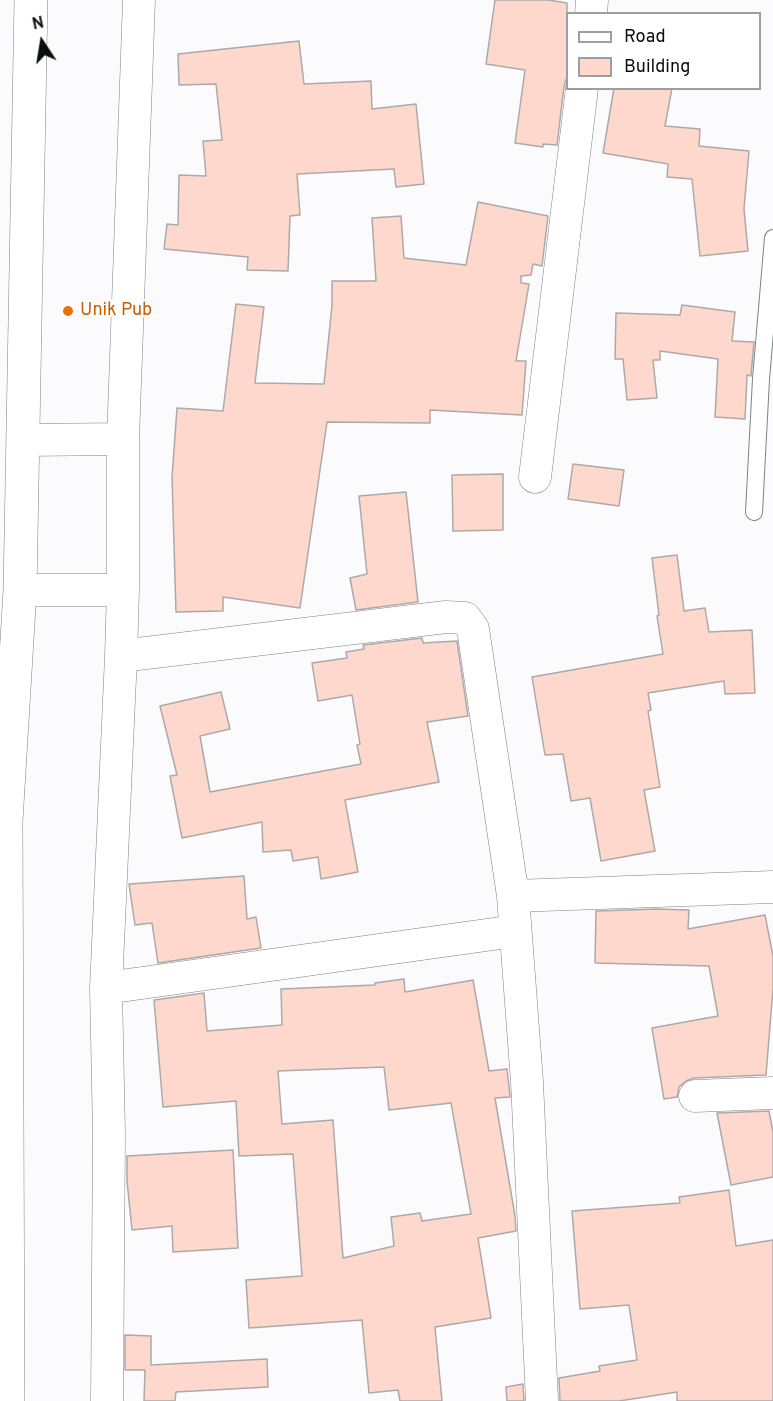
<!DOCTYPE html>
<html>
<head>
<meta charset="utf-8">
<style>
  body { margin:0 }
  #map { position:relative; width:773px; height:1401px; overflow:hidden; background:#fbfbfe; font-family:Overpass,sans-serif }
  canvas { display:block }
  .legend { position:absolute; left:566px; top:12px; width:195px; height:78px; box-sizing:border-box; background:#fff; border:2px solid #9e9e9e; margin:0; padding:8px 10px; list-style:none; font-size:18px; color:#0c0d0d }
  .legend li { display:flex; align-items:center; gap:12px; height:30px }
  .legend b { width:30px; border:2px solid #9e9e9e }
  .north { position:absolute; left:12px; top:12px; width:60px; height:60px; -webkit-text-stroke:4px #fff; paint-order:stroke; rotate:348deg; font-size:16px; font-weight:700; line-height:24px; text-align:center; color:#0c0d0d }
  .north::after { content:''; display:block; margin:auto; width:21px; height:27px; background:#0c0d0d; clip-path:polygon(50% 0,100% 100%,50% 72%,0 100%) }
</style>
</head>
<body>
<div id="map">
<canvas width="773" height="1401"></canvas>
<ul class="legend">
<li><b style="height:8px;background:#fff"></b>Road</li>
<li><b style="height:16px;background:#fed8cd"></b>Building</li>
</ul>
<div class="north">N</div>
</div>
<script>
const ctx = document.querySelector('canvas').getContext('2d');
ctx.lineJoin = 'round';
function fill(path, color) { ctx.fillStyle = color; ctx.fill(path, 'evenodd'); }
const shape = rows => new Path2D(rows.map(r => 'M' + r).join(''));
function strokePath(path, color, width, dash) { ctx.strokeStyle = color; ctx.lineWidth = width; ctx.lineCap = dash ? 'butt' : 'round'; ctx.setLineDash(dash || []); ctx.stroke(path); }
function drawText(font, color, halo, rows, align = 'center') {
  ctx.font = font + ' Overpass,sans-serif'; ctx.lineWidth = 4.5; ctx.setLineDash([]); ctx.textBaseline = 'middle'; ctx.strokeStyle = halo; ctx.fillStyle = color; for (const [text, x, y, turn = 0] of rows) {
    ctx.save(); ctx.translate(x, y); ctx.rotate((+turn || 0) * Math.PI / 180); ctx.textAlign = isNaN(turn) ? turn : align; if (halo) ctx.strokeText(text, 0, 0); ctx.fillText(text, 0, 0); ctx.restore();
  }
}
const building = shape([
  [495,0,548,0,567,3,567,77,564,86,557,145,543,144,543,147,515,143,525,70,486,64,495,0],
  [299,41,304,84,371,81,372,109,416,104,424,184,396,187,394,169,297,174,300,215,290,216,288,271,247,270,248,257,164,249,167,224,178,225,179,175,206,176,203,141,222,140,216,84,179,85,178,54,299,41],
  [614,88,672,88,665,126,700,129,699,146,749,151,744,209,748,251,700,256,692,179,667,177,668,164,603,153,614,88],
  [478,202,548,216,542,266,533,264,531,275,521,276,521,283,529,284,516,361,526,361,522,415,430,410,430,423,327,422,300,608,223,597,223,611,176,612,172,477,177,408,223,411,236,304,264,307,255,383,324,384,332,305,332,281,376,281,372,218,401,216,404,258,466,265,478,202],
  [682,305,735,312,732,341,754,342,751,376,747,375,745,419,715,417,718,359,660,351,660,360,653,360,657,398,627,400,623,359,615,359,616,313,680,315,682,305],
  [573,464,624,470,619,506,568,499,573,464],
  [503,474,503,530,453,531,452,475,503,474],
  [406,492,418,602,356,610,350,578,367,574,359,496,406,492],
  [677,555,684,611,705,608,709,632,752,630,755,693,725,694,724,681,648,693,651,710,648,711,660,787,644,790,655,851,601,861,590,798,571,801,563,754,545,755,532,677,663,654,657,616,659,615,652,558,677,555],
  [422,638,423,643,457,641,468,716,427,722,439,782,345,800,358,872,321,879,318,857,293,861,291,850,263,852,262,822,182,838,170,776,177,775,160,706,221,692,230,729,200,736,210,792,361,764,357,745,360,744,352,695,318,701,312,663,347,658,346,652,364,649,363,645,422,638],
  [244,876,247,919,256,917,261,948,158,963,152,923,135,925,129,884,244,876],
  [657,909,689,910,688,929,765,915,773,956,773,989,766,1075,694,1078,686,1081,679,1087,677,1097,664,1099,652,1028,718,1016,709,966,595,963,596,911,657,909],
  [404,979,405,992,473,980,489,1071,507,1069,510,1095,510,1097,495,1098,515,1216,516,1231,478,1238,491,1318,435,1327,442,1401,400,1401,398,1390,369,1393,362,1320,249,1328,246,1280,302,1276,293,1154,239,1156,236,1101,163,1107,154,1000,204,993,207,1031,282,1025,281,989,375,985,375,983,404,979],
  [384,1067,389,1110,451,1103,471,1214,422,1221,420,1213,391,1217,394,1246,343,1258,333,1120,282,1124,278,1071,384,1067],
  [769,1111,773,1132,773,1177,731,1185,717,1113,769,1111],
  [233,1150,238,1248,173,1252,172,1226,132,1230,127,1181,127,1156,233,1150],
  [729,1190,736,1246,773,1240,773,1401,677,1401,677,1392,619,1401,560,1401,559,1378,600,1371,599,1366,637,1360,629,1305,580,1309,572,1211,680,1203,679,1197,729,1190],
  [125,1335,151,1336,151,1365,267,1359,268,1387,176,1392,175,1401,144,1401,145,1370,125,1370,125,1335],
  [523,1384,524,1401,507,1401,506,1387,523,1384]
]);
const lane = shape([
  [754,512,761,379,773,238]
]);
const street = shape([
  [591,14,592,0],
  [23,440,123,439],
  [535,477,582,88],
  [20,590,123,590],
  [121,656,123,590,123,439,139,0],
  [513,896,773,887],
  [106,988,515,931],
  [695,1096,773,1093],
  [107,1401,109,1134,106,988,121,656,446,617,465,618,473,629,513,896,527,1082,542,1401]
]);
const highway = shape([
  [8,1401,6,821,20,590,31,0]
]);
const markers = [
  [68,311,6,"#e8710a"]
];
const foodNames = [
  ["Unik Pub",80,311]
];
fill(building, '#fed8cd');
strokePath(building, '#aca9a8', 1.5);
strokePath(lane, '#7f8082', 18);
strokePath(street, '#7f8082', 33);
strokePath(highway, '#7f8082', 34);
strokePath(lane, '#fff', 16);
strokePath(street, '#fff', 32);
strokePath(highway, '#fff', 33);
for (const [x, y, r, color] of markers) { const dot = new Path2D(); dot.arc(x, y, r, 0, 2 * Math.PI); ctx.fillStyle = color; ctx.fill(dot); strokePath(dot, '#fff', 2); }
drawText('18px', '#c56008', '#fff', foodNames, 'left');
</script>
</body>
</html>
